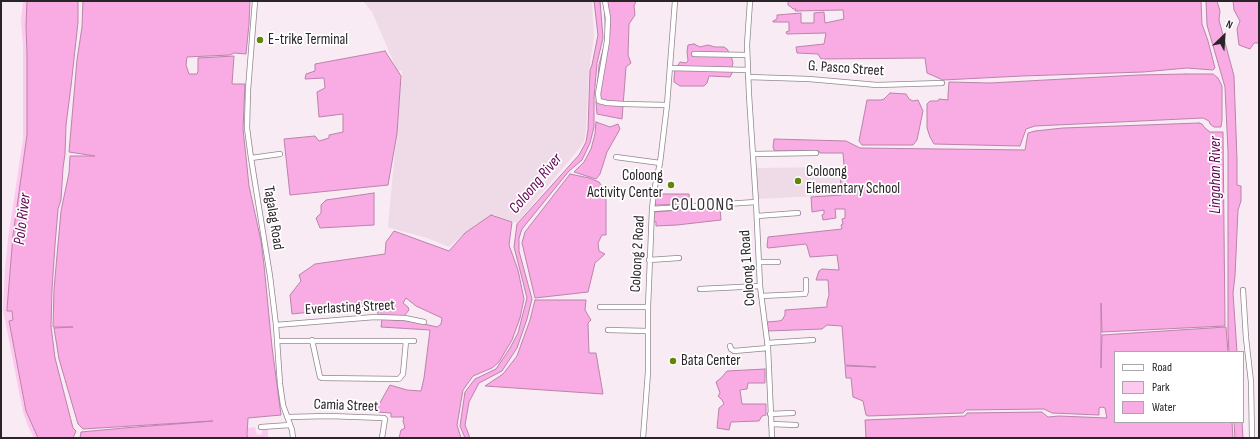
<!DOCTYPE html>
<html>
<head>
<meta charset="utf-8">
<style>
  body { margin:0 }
  #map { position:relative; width:1260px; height:439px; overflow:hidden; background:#f8ebf4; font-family:"Sofia Sans Condensed",sans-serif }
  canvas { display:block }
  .frame { position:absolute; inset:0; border:2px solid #292428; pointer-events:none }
  .legend { position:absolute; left:1114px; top:351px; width:130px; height:72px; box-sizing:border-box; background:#fff; border:1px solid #a9a7a9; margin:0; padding:5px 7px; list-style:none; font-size:12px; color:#292428 }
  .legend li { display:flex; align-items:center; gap:8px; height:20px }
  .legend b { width:20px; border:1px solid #a9a7a9 }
  .north { position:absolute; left:1204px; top:16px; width:40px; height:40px; -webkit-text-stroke:3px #fff; paint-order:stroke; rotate:25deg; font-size:11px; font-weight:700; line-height:16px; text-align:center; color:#292428 }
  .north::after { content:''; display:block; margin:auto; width:14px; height:18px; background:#292428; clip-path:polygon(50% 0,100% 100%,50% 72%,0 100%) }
</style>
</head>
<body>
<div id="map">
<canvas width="1260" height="439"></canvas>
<div class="frame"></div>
<ul class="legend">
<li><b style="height:5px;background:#fff"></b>Road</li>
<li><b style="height:11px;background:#fdc9ee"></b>Park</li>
<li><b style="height:11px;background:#f9abe3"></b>Water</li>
</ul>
<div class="north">N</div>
</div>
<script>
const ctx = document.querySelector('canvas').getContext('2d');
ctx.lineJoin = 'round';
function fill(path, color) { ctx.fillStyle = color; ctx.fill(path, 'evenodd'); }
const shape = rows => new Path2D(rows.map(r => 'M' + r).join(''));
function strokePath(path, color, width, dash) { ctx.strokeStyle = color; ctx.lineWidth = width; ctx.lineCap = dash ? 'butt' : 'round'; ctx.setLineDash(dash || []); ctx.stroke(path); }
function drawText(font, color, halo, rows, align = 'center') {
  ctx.font = font + ' "Sofia Sans Condensed",sans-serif'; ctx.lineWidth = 3.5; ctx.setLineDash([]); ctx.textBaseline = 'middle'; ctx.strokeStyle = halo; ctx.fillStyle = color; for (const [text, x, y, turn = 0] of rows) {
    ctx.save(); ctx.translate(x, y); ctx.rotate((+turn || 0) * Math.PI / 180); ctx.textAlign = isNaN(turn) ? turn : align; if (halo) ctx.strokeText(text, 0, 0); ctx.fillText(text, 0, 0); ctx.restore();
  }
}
const built = shape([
  [363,1,592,1,594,36,589,71,586,131,584,142,578,150,517,223,494,215,491,215,465,233,449,247,427,238,390,228,388,227,402,71,397,70,372,12],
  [839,167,840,195,757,199,755,168]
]);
const green = shape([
  [23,1,27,1,26,26,27,53,27,135,20,187,21,189,15,220,16,222,13,235,7,309,12,311,13,320,11,321,13,335,12,337,26,411,38,438,34,438,28,426,23,412,3,310,5,268,8,239,23,139,23,45,21,21],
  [255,427,257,435,262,434,262,428,268,427,268,438,248,438,248,428]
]);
const water = shape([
  [27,1,78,1,78,22,71,86,66,125,65,154,63,168,61,200,58,209,55,245,52,289,51,326,55,358,73,428,76,431,73,438,38,438,26,411,9,321,13,320,12,311,7,311,7,309,13,235,27,135,27,53,26,26,27,1],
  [83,1,250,1,249,24,246,54,234,53,230,55,187,57,186,65,189,74,197,74,198,71,198,58,234,56,232,84,245,84,243,129,246,157,249,186,261,241,264,265,272,347,281,415,248,418,247,435,248,438,80,438,81,432,124,428,213,421,83,429,78,424,59,359,54,328,73,327,53,327,54,289,61,211,69,173,70,156,95,156,69,152,77,60,82,27,83,1],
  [594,1,600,1,603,38,597,63,594,98,594,127,590,143,582,160,569,171,522,229,519,238,519,251,532,299,527,319,517,348,502,371,479,383,469,402,465,425,470,438,465,438,460,426,465,392,475,379,496,369,510,348,518,333,527,298,522,278,514,247,517,224,579,155,586,142,588,130,590,70,592,65,598,35,594,1],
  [604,1,636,1,634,6,635,15,629,24,628,55,631,63,626,67,622,119,597,114,596,103,599,65,606,38,604,1],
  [788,1,1201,1,1202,24,1208,41,1215,68,1213,70,1187,68,1143,72,1022,76,943,80,927,73,925,58,821,59,818,54,797,53,796,47,824,44,826,33,787,34,786,32,789,31,789,22,773,22,773,21,777,19,777,15,801,13,801,23,814,23,814,13,824,12,825,23,844,19,843,10,795,11,796,9,793,9,791,7,788,5,788,1],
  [1206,1,1217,1,1220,11,1219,20,1234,76,1237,160,1237,185,1241,186,1241,201,1238,210,1235,276,1233,293,1237,352,1229,352,1228,334,1228,152,1225,87,1207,25,1206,1],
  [1233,1,1259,1,1259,43,1254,43,1250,49,1239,45,1237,29,1240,21,1234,10,1233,1],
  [694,44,700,47,708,45,715,47,724,47,727,49,731,56,733,63,732,67,734,69,730,77,709,76,707,83,704,86,680,86,674,82,674,78,675,70,680,62,686,63,688,61,687,51,688,45,694,44],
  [385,51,401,76,397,133,388,185,290,195,284,139,315,136,319,141,329,138,329,135,343,132,343,114,319,117,317,92,325,88,324,78,305,79,306,74,315,71,315,64,385,51],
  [1186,74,1213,74,1218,78,1222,86,1222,120,1221,127,1214,127,1210,124,1209,121,1203,118,1035,126,1026,129,1020,146,934,144,930,137,927,128,927,104,930,101,938,101,939,99,948,100,948,95,949,82,990,83,1138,75,1186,74],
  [890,93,906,94,909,99,913,101,918,100,923,111,917,140,913,145,862,145,859,141,867,100,881,100,884,99,890,93],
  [596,122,610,127,618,124,620,129,607,152,600,174,596,179,574,172,584,162,591,149,595,134,596,122],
  [1199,123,1202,124,1205,128,1210,132,1223,132,1225,326,1102,332,1101,303,1101,368,1102,335,1226,327,1228,352,1115,352,1115,422,1232,422,1233,438,866,438,865,420,965,416,967,413,1042,412,1048,417,1059,416,1107,418,1105,408,1102,407,1099,408,1099,415,1052,413,1044,409,966,410,963,413,868,416,866,415,863,401,853,397,851,378,846,378,845,366,876,367,845,365,842,326,827,325,822,329,768,331,767,322,779,321,782,320,785,315,785,310,827,307,827,302,829,295,828,280,816,280,819,271,822,269,839,270,837,255,810,257,807,246,806,244,768,248,767,247,768,237,842,229,841,225,843,224,842,219,845,218,845,209,835,209,836,218,823,220,822,215,824,214,824,210,812,212,811,197,841,195,840,170,844,166,843,153,820,153,819,151,778,151,774,150,773,147,774,139,846,141,860,148,1025,150,1028,133,1035,131,1063,128,1199,123],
  [570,174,589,178,599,182,606,192,606,235,602,235,598,243,599,251,605,254,595,263,588,292,535,298,522,243,525,232,570,174],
  [374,193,374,225,320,228,316,218,321,213,321,205,326,200,374,193],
  [655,194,689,194,690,204,655,205,655,194],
  [720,207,721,220,677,225,656,226,656,222,653,222,653,212,720,207],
  [491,215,512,222,509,245,518,270,524,299,520,318,512,340,499,362,492,368,473,376,463,390,457,425,461,438,399,438,401,430,405,428,403,421,404,417,391,417,391,413,378,412,377,408,390,385,407,390,421,391,424,378,430,330,381,327,382,319,411,321,437,327,441,324,442,318,416,306,406,298,403,303,408,307,409,310,404,316,379,315,377,312,377,305,292,314,290,295,301,281,299,275,315,264,385,254,386,242,394,231,449,251,465,233,491,215],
  [535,300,586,300,585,310,591,320,588,323,589,353,596,353,603,394,485,386,503,374,517,356,530,320,535,300],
  [765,369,765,383,748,383,747,389,740,390,742,404,766,404,766,415,762,416,759,421,731,422,729,430,717,428,719,408,724,404,722,400,718,396,720,393,716,382,721,378,727,371,765,369],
  [1234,422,1242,422,1243,438,1235,438,1234,422]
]);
const minor = shape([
  [255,1,248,90,247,128,251,158,270,276,276,325,280,384,283,405,292,430,293,438],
  [605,1,608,18,607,41,598,94,599,101,607,103,624,104,667,105],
  [750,1,747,45,749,95,756,202,760,286,768,348,772,438],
  [694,54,747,55],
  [670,68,748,70],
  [748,77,809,79,877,85,942,83],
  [753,154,816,153],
  [616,157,660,163],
  [251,158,280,154],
  [652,209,756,202],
  [757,216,798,213],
  [649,260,679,258],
  [759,262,778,262],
  [700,289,760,286],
  [1243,290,1246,338,1251,382,1252,438],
  [761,296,803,294,805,294,806,291,806,280],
  [600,307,648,307],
  [276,325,375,317,405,318,424,322],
  [608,330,648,331],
  [312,340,320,377,322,378,399,379,403,374,406,341],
  [277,341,414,341],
  [767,343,813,340],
  [730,346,731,349,734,351,768,348],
  [770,414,793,413],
  [288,417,329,416,384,418,385,419,382,438],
  [771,424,796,425],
  [261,427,290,425],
  [643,438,648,372,648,307,652,209,654,191,660,163,667,105,675,1]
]);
const markers = [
  [260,40,4,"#60860a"],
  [798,181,4,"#60860a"],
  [671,185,4,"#60860a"],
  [673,361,4,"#60860a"]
];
const poiNames = [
  ["E-trike Terminal",268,40],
  ["Coloong",806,172],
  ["Elementary School",806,189],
  ["Coloong",663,176,"right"],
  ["Activity Center",663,193,"right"],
  ["Bata Center",681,361]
];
const streetNames = [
  ["G. Pasco Street",846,69,4],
  ["Tagalag Road",273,218,81],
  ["Coloong 2 Road",638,254,-87],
  ["Coloong 1 Road",748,268,-94],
  ["Everlasting Street",350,308,-3],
  ["Camia Street",346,406,2]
];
const waterNames = [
  ["Lingahan River",1216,175,-90],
  ["Coloong River",536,184,-50],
  ["Polo River",23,219,-83]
];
const quarterNames = [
  ["COLOONG",703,206]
];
fill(built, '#efdbe8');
fill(green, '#fdc9ee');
fill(water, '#f9abe3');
strokePath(water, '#bb82ab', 1);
strokePath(minor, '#92878f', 6);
strokePath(minor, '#fff', 4.5);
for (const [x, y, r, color] of markers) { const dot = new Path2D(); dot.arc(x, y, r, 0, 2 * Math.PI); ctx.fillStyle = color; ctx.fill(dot); strokePath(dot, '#fff', 1.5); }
drawText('15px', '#292428', '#fff', poiNames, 'left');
drawText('15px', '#292428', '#fff', streetNames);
drawText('italic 16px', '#610351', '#fff', waterNames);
ctx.letterSpacing = '1px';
drawText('17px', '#382e35', '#fff', quarterNames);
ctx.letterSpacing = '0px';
</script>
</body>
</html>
